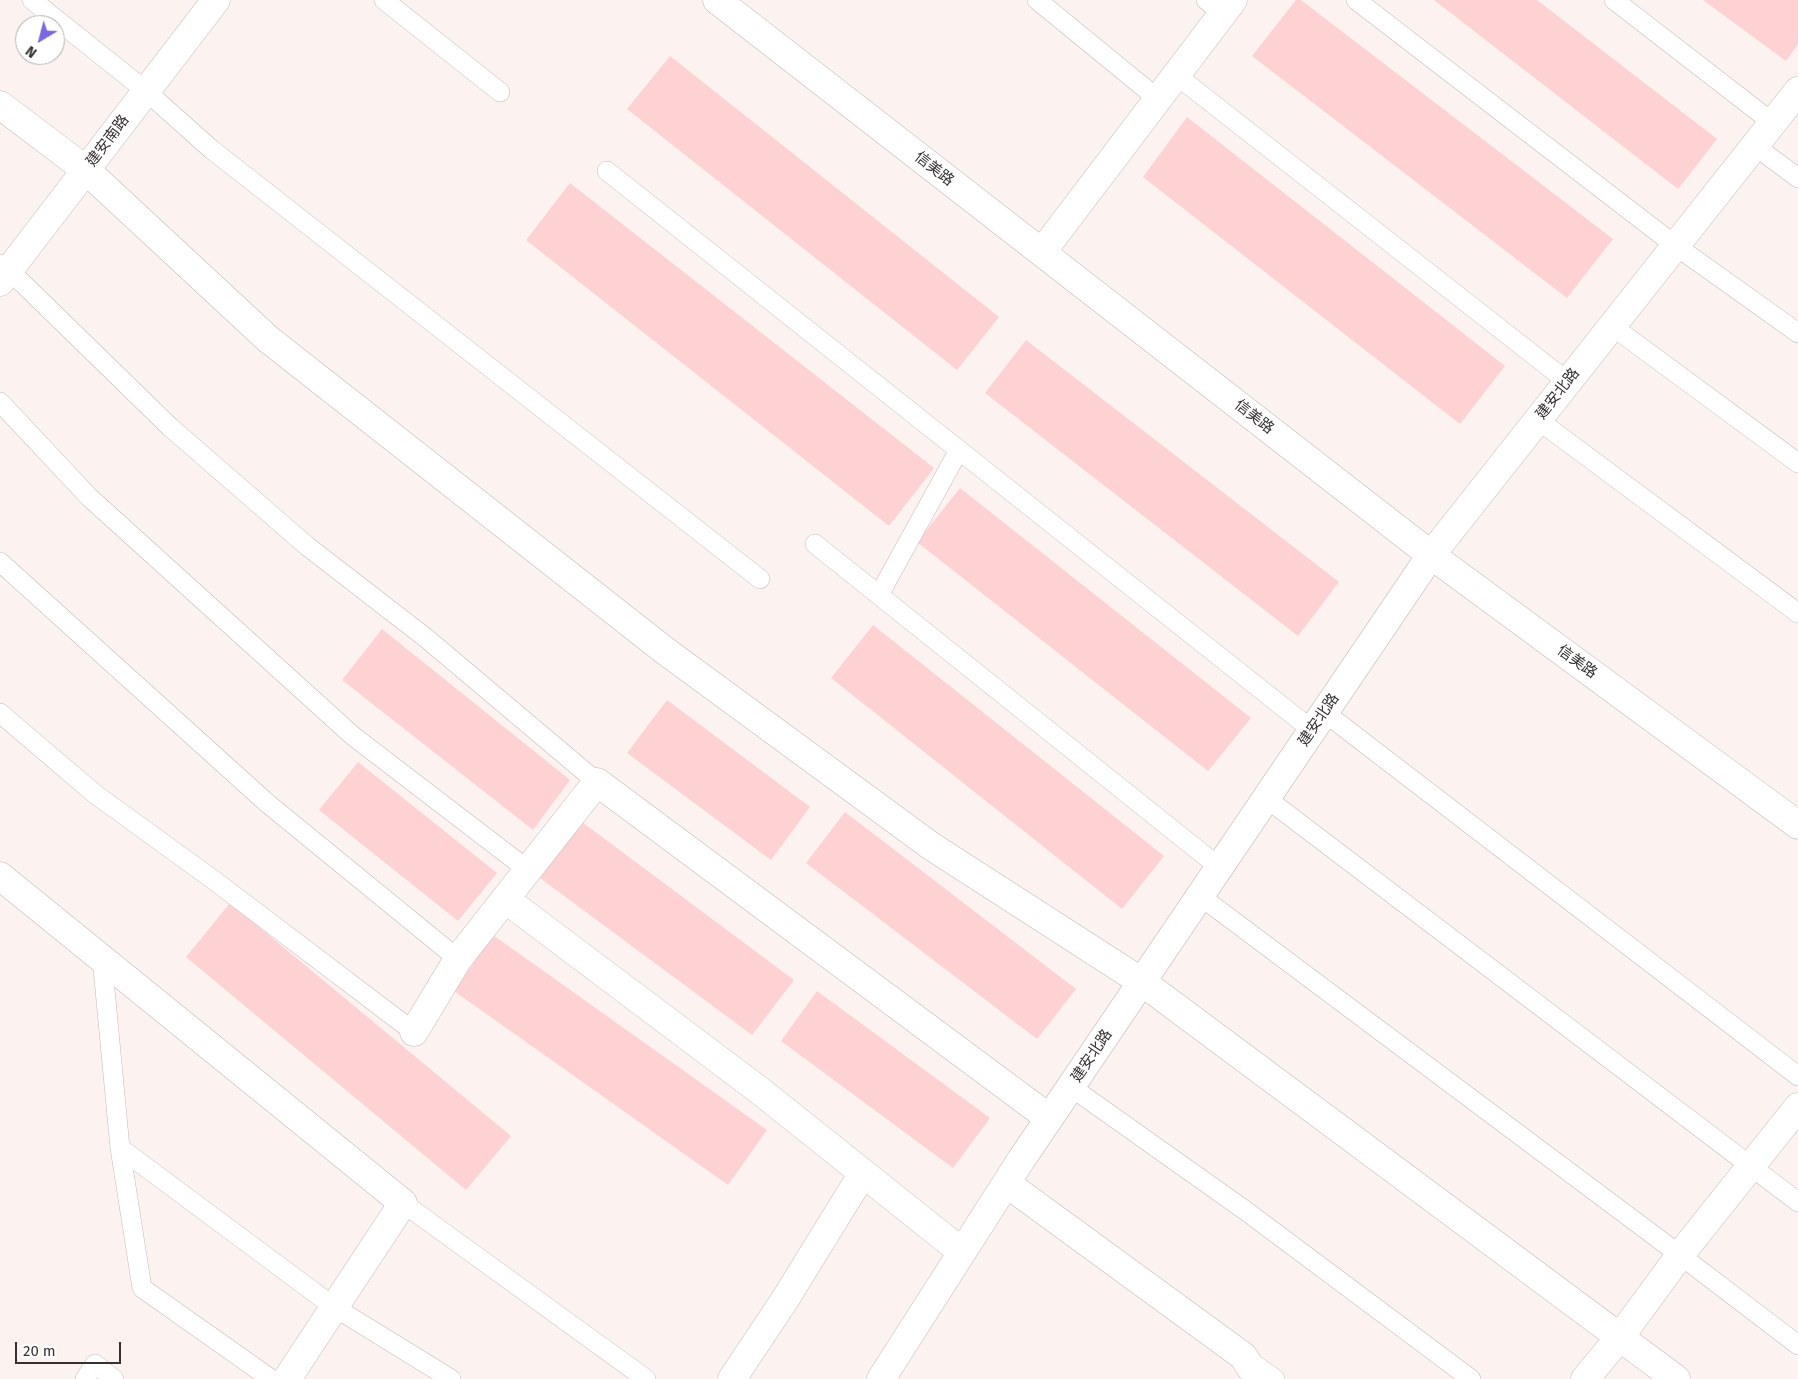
<!DOCTYPE html>
<html>
<head>
<meta charset="utf-8">
<style>
  body { margin:0 }
  #map { position:relative; width:1798px; height:1379px; overflow:hidden; background:#fcf3f1; font-family:"Fira Sans",sans-serif }
  canvas { display:block }
  .north { position:absolute; left:15px; top:15px; width:50px; height:50px; box-sizing:border-box; background:#fff; border:1px solid #aeadad; border-radius:50%; rotate:217deg; font-size:14px; font-weight:700; line-height:20px; text-align:center; color:#353231 }
  .north::after { content:''; display:block; margin:auto; width:18px; height:22px; background:#7a67e2; clip-path:polygon(50% 0,100% 100%,50% 72%,0 100%) }
  .scale { position:absolute; left:15px; top:1342px; width:106px; height:22px; box-sizing:border-box; border:2px solid #353231; border-top:0; padding-left:6px; font-size:15px; line-height:18px; white-space:nowrap; color:#353231; -webkit-text-stroke:4px #fff; paint-order:stroke }
</style>
</head>
<body>
<div id="map">
<canvas width="1798" height="1379"></canvas>
<div class="north">N</div>
<div class="scale">20 m</div>
</div>
<script>
const ctx = document.querySelector('canvas').getContext('2d');
ctx.lineJoin = 'round';
function fill(path, color) { ctx.fillStyle = color; ctx.fill(path, 'evenodd'); }
const shape = rows => new Path2D(rows.map(r => 'M' + r).join(''));
function strokePath(path, color, width, dash) { ctx.strokeStyle = color; ctx.lineWidth = width; ctx.lineCap = dash ? 'butt' : 'round'; ctx.setLineDash(dash || []); ctx.stroke(path); }
function drawText(font, color, halo, rows, align = 'center') {
  ctx.font = font + ' "Fira Sans","Noto Sans SC",sans-serif'; ctx.lineWidth = 4; ctx.setLineDash([]); ctx.textBaseline = 'middle'; ctx.strokeStyle = halo; ctx.fillStyle = color; for (const [text, x, y, turn = 0] of rows) {
    ctx.save(); ctx.translate(x, y); ctx.rotate((+turn || 0) * Math.PI / 180); ctx.textAlign = isNaN(turn) ? turn : align; if (halo) ctx.strokeText(text, 0, 0); ctx.fillText(text, 0, 0); ctx.restore();
  }
}
const building = shape([
  [1296,0,1301,0,1613,239,1567,298,1252,56],
  [1434,0,1537,0,1717,139,1678,189],
  [1703,0,1798,0,1798,44,1786,61],
  [670,56,999,317,957,370,627,109],
  [1187,117,1505,366,1460,424,1143,177],
  [570,183,934,468,889,526,526,240],
  [1026,340,1339,582,1298,636,985,393],
  [960,488,1251,718,1208,771,917,542],
  [873,625,1164,856,1122,909,831,678],
  [382,629,570,780,533,830,342,680],
  [667,700,810,807,771,860,627,753],
  [358,762,497,873,458,921,319,810],
  [845,812,1076,989,1037,1039,806,863],
  [582,822,794,980,752,1035,540,878],
  [230,903,511,1136,466,1190,186,957],
  [493,935,767,1130,728,1185,454,991],
  [817,991,990,1118,953,1168,781,1041]
]);
const lane = shape([
  [32,0,146,91,211,149,760,579],
  [384,0,500,92],
  [1037,0,1158,99],
  [1206,0,1223,14],
  [1356,0,1676,246,1798,333],
  [1614,0,1773,123],
  [1176,75,1568,382],
  [1755,146,1798,178],
  [607,171,1312,730],
  [0,264,9,270,170,427,307,546,426,638,597,782],
  [1612,326,1798,463],
  [0,402,89,497,353,736,528,870],
  [1538,420,1798,613],
  [815,544,1219,867],
  [0,562,267,803,458,959],
  [879,595,959,450],
  [1324,712,1798,1076],
  [0,713,95,794,215,881,414,1032],
  [1266,798,1798,1202],
  [1200,896,1680,1255,1798,1345],
  [102,958,120,1148,142,1288,271,1379],
  [1071,1087,1246,1211,1471,1379],
  [120,1148,334,1307,451,1379],
  [403,1203,646,1379],
  [1250,1361,1275,1379],
  [85,1379,95,1364,114,1379]
]);
const street = shape([
  [0,105,86,170,268,339,664,650,931,846,1142,982,1676,1379],
  [1042,252,1233,0],
  [0,282,216,0],
  [0,876,403,1203,287,1379],
  [505,899,759,1090,962,1252],
  [414,1032,458,959,597,782,1049,1118],
  [1006,1183,1243,1356,1258,1379],
  [732,1379,784,1301,863,1173],
  [881,1379,1021,1160,1431,555,1798,91],
  [1585,1379,1620,1337,1680,1255,1798,1107]
]);
const secondary = shape([
  [717,0,1431,555,1798,825]
]);
const streetNames = [
  ["建安南路",108,141,-53],
  ["信美路",934,169,38],
  ["建安北路",1558,394,-52],
  ["信美路",1254,417,38],
  ["信美路",1577,662,36],
  ["建安北路",1319,720,-56],
  ["建安北路",1092,1056,-56]
];
fill(building, '#fed1d3');
strokePath(lane, '#c3bab7', 20);
strokePath(street, '#c3bab7', 29);
strokePath(secondary, '#c3bab7', 29);
strokePath(lane, '#fff', 19);
strokePath(street, '#fff', 28);
strokePath(secondary, '#fff', 28);
drawText('15px', '#353231', '#fff', streetNames);
</script>
</body>
</html>
